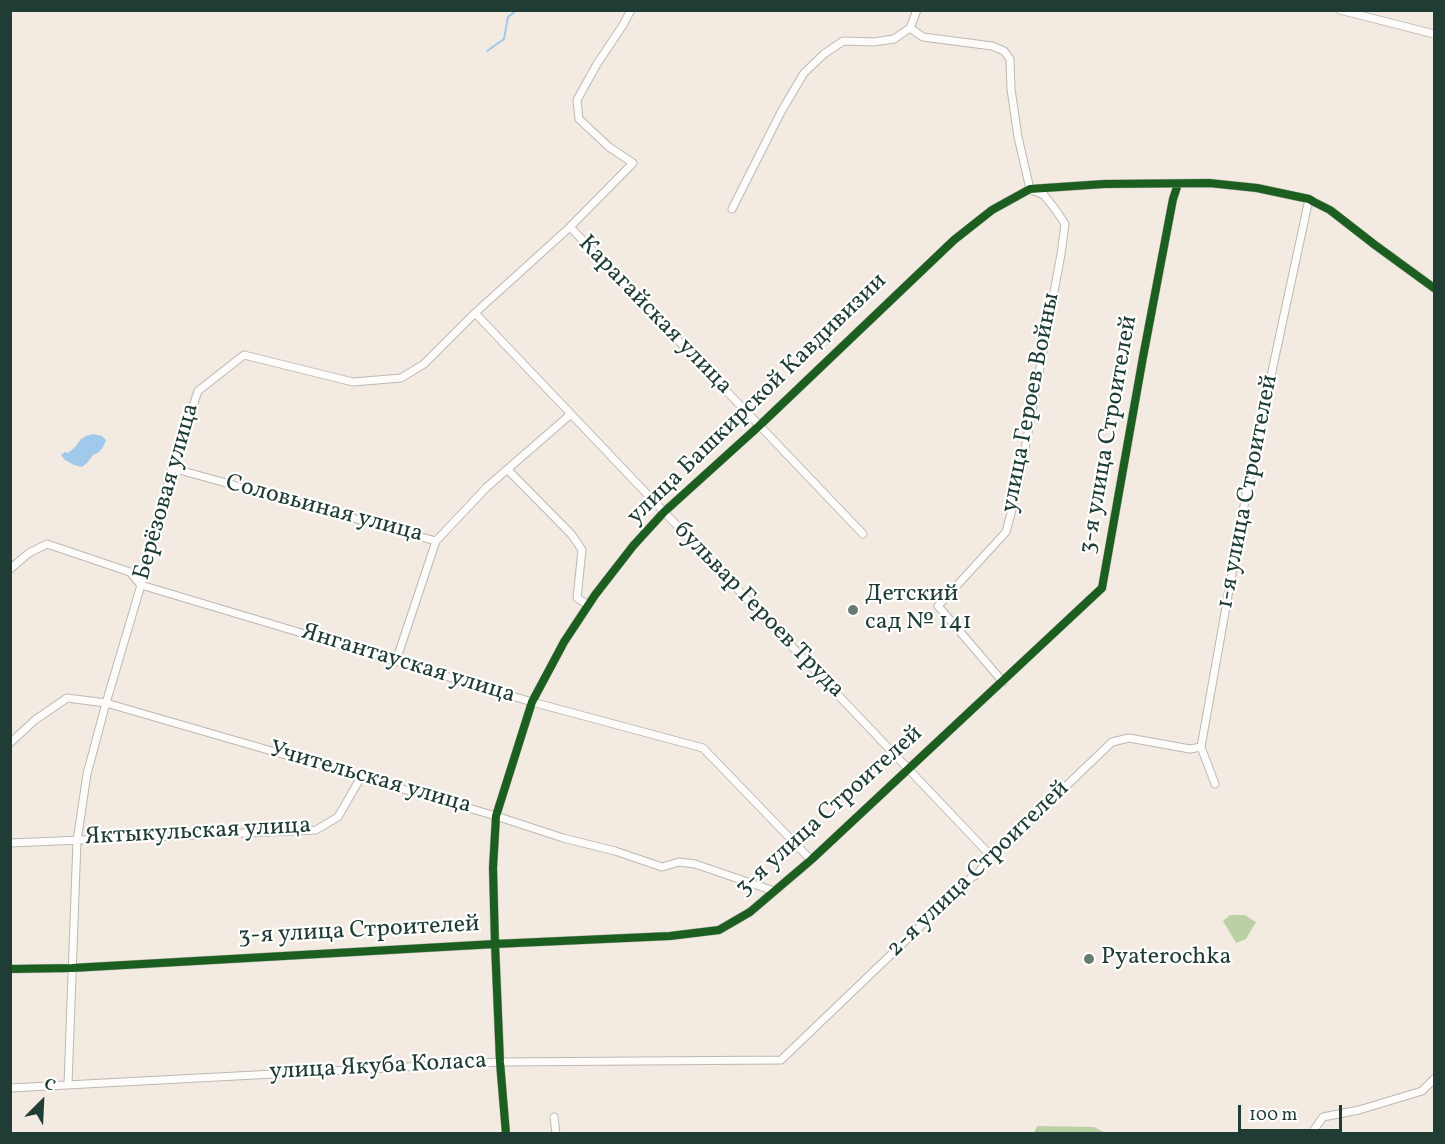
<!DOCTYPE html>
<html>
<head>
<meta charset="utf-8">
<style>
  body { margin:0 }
  #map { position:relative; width:1445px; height:1144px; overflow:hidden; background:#f3ebe2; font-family:Vollkorn,serif }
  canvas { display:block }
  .frame { position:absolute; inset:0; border:12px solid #1f3d34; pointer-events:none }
  .north { position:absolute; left:12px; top:1072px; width:60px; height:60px; -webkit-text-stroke:4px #fff; paint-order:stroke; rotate:24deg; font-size:16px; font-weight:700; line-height:24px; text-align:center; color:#1f3d34 }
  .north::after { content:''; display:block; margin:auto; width:21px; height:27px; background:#1f3d34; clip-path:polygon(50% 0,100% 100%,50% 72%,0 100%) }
  .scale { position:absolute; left:1238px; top:1105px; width:104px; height:27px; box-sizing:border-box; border:3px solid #1f3d34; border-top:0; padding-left:8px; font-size:18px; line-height:21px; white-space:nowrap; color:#1f3d34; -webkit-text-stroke:4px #fff; paint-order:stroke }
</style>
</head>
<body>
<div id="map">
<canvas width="1445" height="1144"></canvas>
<div class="frame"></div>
<div class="north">С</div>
<div class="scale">100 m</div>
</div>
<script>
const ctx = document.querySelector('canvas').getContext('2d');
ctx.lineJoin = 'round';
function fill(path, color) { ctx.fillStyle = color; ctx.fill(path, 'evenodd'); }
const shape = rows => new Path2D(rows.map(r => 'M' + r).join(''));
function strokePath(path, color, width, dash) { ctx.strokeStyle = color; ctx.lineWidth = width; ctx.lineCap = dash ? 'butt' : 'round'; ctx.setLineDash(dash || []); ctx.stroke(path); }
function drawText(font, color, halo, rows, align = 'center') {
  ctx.font = font + ' Vollkorn,serif'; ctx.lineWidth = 4.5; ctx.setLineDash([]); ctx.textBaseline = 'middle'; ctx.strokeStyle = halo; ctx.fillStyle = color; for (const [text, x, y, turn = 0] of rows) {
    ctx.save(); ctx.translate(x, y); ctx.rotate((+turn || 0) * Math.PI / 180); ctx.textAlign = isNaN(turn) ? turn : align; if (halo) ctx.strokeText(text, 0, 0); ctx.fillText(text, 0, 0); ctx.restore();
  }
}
const forest = shape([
  [1230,915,1245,915,1256,922,1246,939,1236,943,1223,921],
  [1037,1126,1094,1127,1106,1133,1034,1133]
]);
const water = shape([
  [93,434,102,436,106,440,103,447,99,452,93,455,88,462,82,467,74,465,65,460,61,455,65,452,68,453,75,447,80,440,86,436]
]);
const stream = shape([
  [487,51,504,39,508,17,517,10]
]);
const street = shape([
  [1340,10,1434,34],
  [910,28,923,37,992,46,1004,51,1010,59,1011,89,1018,137,1030,189],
  [732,209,781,112,804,73,824,54,843,41,874,42,894,39,910,28,917,10],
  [570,227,863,534],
  [475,313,992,857],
  [172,468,436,541,487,487,571,414],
  [508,470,572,535,582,550,577,598,588,605],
  [10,569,29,553,47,544,130,572,141,585,532,702,703,748,811,860],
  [396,661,436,541],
  [1003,682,938,606,1006,532,1018,487,1061,254,1065,224,1055,209,1044,195,1032,190],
  [10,743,35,720,67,698,106,703,496,816,563,838,615,851,662,867,679,862,695,864,774,891],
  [1215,784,1201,747,1249,478,1309,199],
  [10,843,316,830,338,817,361,777],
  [10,969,72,968,495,944,670,936,719,930,750,912,811,860,1102,588,1143,357,1173,199,1178,184],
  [68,1084,77,841,87,774,106,703,141,585,173,465,198,391,244,355,353,382,401,378,424,364,475,313,570,227,633,163,609,147,579,119,577,100,597,64,623,25,631,10],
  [10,1088,500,1062,781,1060,973,876,975,876,992,857,1112,742,1129,738,1190,749,1201,747],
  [554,1117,556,1134],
  [506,1134,500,1062,495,944,493,868,496,816,532,702,564,642,595,595,633,546,664,512,759,426,954,240,992,210,1030,189,1104,184,1209,183,1257,188,1309,199,1314,202,1330,210,1375,245,1434,288],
  [1311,1134,1323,1117,1359,1110,1422,1091,1434,1079]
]);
const cycleway = shape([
  [10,969,72,968,495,944,670,936,719,930,750,912,811,860,1102,588,1143,357,1173,199,1178,184],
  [506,1134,500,1062,495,944,493,868,496,816,532,702,564,642,595,595,633,546,664,512,759,426,954,240,992,210,1030,189,1104,184,1209,183,1257,188,1309,199,1314,202,1330,210,1375,245,1434,288]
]);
const markers = [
  [853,610,6,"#697a71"],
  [1089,959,6,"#697a71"]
];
const streetNames = [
  ["Карагайская улица",654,316,46],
  ["улица Башкирской Кавдивизии",758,400,-44],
  ["улица Героев Войны",1032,403,-79],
  ["3-я улица Строителей",1110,435,-80],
  ["Берёзовая улица",168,492,-74],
  ["1-я улица Строителей",1249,492,-79],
  ["Соловьиная улица",324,510,15],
  ["бульвар Героев Труда",758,611,46],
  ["Янгантауская улица",408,665,17],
  ["Учительская улица",370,779,16],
  ["3-я улица Строителей",830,812,-42],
  ["Яктыкульская улица",198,833,-3],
  ["2-я улица Строителей",979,870,-44],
  ["3-я улица Строителей",359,932,-3],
  ["улица Якуба Коласа",378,1068,-3]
];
const poiNames = [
  ["Детский",865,596],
  ["сад № 141",865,624],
  ["Pyaterochka",1101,959]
];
fill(forest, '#bbd0a4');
fill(water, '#a0c9ec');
strokePath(stream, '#a0c9ec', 2);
strokePath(street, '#bbb9b3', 9);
strokePath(street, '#fdfcfb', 7);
strokePath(cycleway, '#1b5e20', 8);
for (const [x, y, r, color] of markers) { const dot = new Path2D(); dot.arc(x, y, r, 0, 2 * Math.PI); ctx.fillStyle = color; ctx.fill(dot); strokePath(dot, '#fff', 2); }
drawText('24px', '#1f3d34', '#fff', streetNames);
drawText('24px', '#1f3d34', '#fff', poiNames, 'left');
</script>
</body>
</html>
